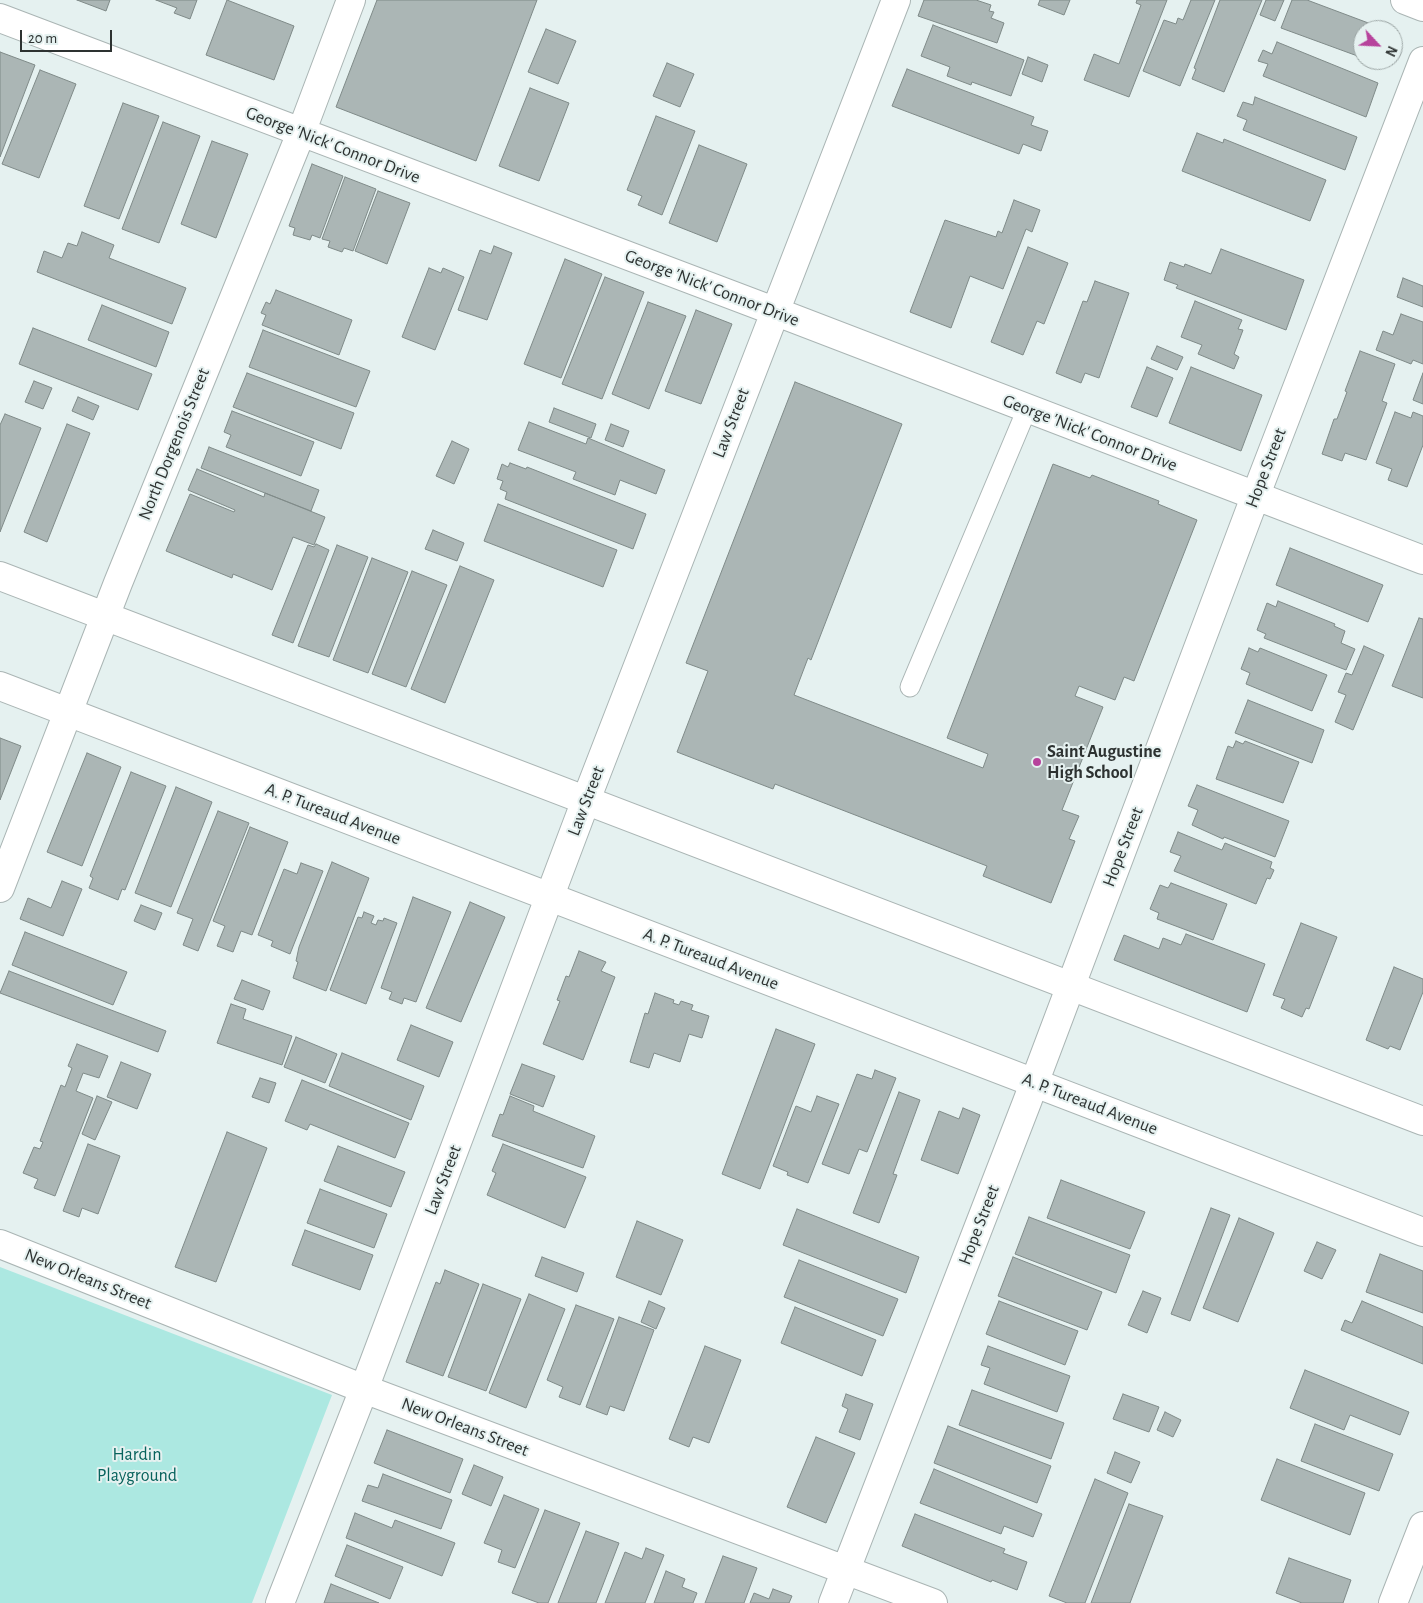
<!DOCTYPE html>
<html>
<head>
<meta charset="utf-8">
<style>
  body { margin:0 }
  #map { position:relative; width:1423px; height:1603px; overflow:hidden; background:#e5f1f0; font-family:"Alegreya Sans",sans-serif }
  canvas { display:block }
  .north { position:absolute; left:1353px; top:20px; width:50px; height:50px; box-sizing:border-box; background:#e5f1f0; border:1px solid #9ba5a4; border-radius:50%; rotate:115deg; font-size:14px; font-weight:700; line-height:20px; text-align:center; color:#2d3231 }
  .north::after { content:''; display:block; margin:auto; width:18px; height:22px; background:#b7439c; clip-path:polygon(50% 0,100% 100%,50% 72%,0 100%) }
  .scale { position:absolute; left:20px; top:30px; width:92px; height:22px; box-sizing:border-box; border:2px solid #2d3231; border-top:0; padding-left:6px; font-size:15px; line-height:18px; white-space:nowrap; color:#2d3231; -webkit-text-stroke:4px #e5f1f0; paint-order:stroke }
</style>
</head>
<body>
<div id="map">
<canvas width="1423" height="1603"></canvas>
<div class="north">N</div>
<div class="scale">20 m</div>
</div>
<script>
const ctx = document.querySelector('canvas').getContext('2d');
ctx.lineJoin = 'round';
function fill(path, color) { ctx.fillStyle = color; ctx.fill(path, 'evenodd'); }
const shape = rows => new Path2D(rows.map(r => 'M' + r).join(''));
function strokePath(path, color, width, dash) { ctx.strokeStyle = color; ctx.lineWidth = width; ctx.lineCap = dash ? 'butt' : 'round'; ctx.setLineDash(dash || []); ctx.stroke(path); }
function drawText(font, color, halo, rows, align = 'center') {
  ctx.font = font + ' "Alegreya Sans",sans-serif'; ctx.lineWidth = 4; ctx.setLineDash([]); ctx.textBaseline = 'middle'; ctx.strokeStyle = halo; ctx.fillStyle = color; for (const [text, x, y, turn = 0] of rows) {
    ctx.save(); ctx.translate(x, y); ctx.rotate((+turn || 0) * Math.PI / 180); ctx.textAlign = isNaN(turn) ? turn : align; if (halo) ctx.strokeText(text, 0, 0); ctx.fillText(text, 0, 0); ctx.restore();
  }
}
const green = shape([
  [0,1267,332,1395,252,1603,0,1603]
]);
const building = shape([
  [77,0,110,0,106,11,77,0],
  [156,0,197,0,190,19,174,13,177,8,156,0],
  [227,0,294,26,274,80,206,55,227,0],
  [377,0,537,0,476,161,336,107,377,0],
  [924,0,976,0,991,5,989,11,994,12,991,18,1004,23,997,43,918,16,924,0],
  [1040,0,1070,0,1064,15,1038,5,1040,0],
  [1137,0,1167,0,1129,97,1084,80,1094,54,1119,64,1141,5,1136,3,1137,0],
  [1191,0,1215,0,1180,86,1143,71,1164,20,1176,24,1178,18,1183,20,1191,0],
  [1220,0,1262,0,1224,92,1192,79,1196,69,1194,68,1220,0],
  [1266,0,1284,0,1275,21,1260,15,1266,0],
  [1292,0,1307,0,1387,30,1363,30,1363,58,1281,28,1292,0],
  [933,25,1024,60,1011,96,972,82,971,85,947,76,950,67,921,56,933,25],
  [546,29,576,41,558,84,528,72,546,29],
  [1277,42,1378,83,1366,117,1263,76,1268,64,1258,61,1263,50,1272,54,1277,42],
  [0,52,35,65,0,157,0,52],
  [1028,57,1048,65,1042,82,1022,74,1028,57],
  [1367,60,1387,60,1385,67,1367,60],
  [667,63,694,74,680,107,653,96,667,63],
  [907,69,1034,117,1031,125,1048,131,1041,151,1023,144,1019,154,892,106,907,69],
  [40,70,76,84,39,178,2,164,40,70],
  [530,88,569,103,539,181,499,166,530,88],
  [1255,97,1357,137,1345,170,1243,130,1247,120,1237,116,1243,102,1253,105,1255,97],
  [123,103,159,116,119,219,84,206,123,103],
  [656,116,695,131,662,215,638,205,642,196,627,190,656,116],
  [163,122,200,136,159,243,122,229,163,122],
  [1197,133,1223,143,1224,139,1326,180,1310,221,1182,171,1197,133],
  [212,141,248,154,216,238,181,224,212,141],
  [699,145,747,164,717,242,669,223,699,145],
  [312,164,343,176,320,238,312,235,310,240,293,235,295,228,289,226,312,164],
  [345,177,376,189,353,251,344,248,342,252,328,247,330,241,322,239,345,177],
  [378,191,410,203,387,264,355,251,378,191],
  [1014,200,1040,210,1032,232,1026,229,1003,289,970,276,951,328,910,312,945,220,996,237,998,231,1002,233,1014,200],
  [82,232,114,245,109,258,186,288,172,324,37,272,44,251,62,258,68,243,77,246,82,232],
  [494,246,512,253,487,320,458,310,480,250,491,254,494,246],
  [1028,247,1068,263,1044,324,1037,321,1023,355,991,342,1028,247],
  [1221,249,1304,280,1286,330,1176,288,1178,285,1164,280,1170,262,1184,267,1185,264,1211,274,1221,249],
  [565,259,602,274,561,378,524,364,565,259],
  [429,268,441,273,443,268,464,277,435,350,402,337,429,268],
  [605,277,644,292,602,399,562,384,605,277],
  [1403,278,1423,286,1423,307,1397,297,1403,278],
  [1095,281,1129,293,1099,378,1085,373,1081,383,1056,373,1083,301,1087,302,1095,281],
  [276,290,352,320,339,355,262,325,266,315,261,313,266,302,270,304,276,290],
  [1195,301,1242,320,1238,329,1243,330,1234,354,1239,357,1234,369,1198,354,1202,345,1181,337,1195,301],
  [648,302,686,316,649,409,612,394,648,302],
  [102,305,169,332,156,367,88,340,102,305],
  [696,310,732,324,701,404,665,391,696,310],
  [1401,314,1423,322,1423,364,1413,360,1411,364,1376,350,1383,331,1393,335,1401,314],
  [33,328,152,374,138,410,19,364,33,328],
  [263,330,370,371,356,407,249,367,263,330],
  [1157,346,1183,357,1177,370,1151,359,1157,346],
  [1360,351,1395,364,1382,401,1387,403,1366,460,1345,453,1342,461,1322,454,1334,419,1337,419,1347,392,1345,391,1360,351],
  [1147,367,1173,378,1157,417,1131,407,1147,367],
  [1191,367,1262,395,1241,451,1169,423,1191,367],
  [247,373,354,413,341,449,233,407,247,373],
  [1423,373,1423,404,1413,400,1423,373],
  [34,381,52,388,43,409,25,402,34,381],
  [795,382,902,424,811,660,808,658,794,695,983,768,988,754,947,738,1053,464,1090,478,1092,475,1159,501,1158,504,1197,520,1134,681,1124,677,1115,700,1079,686,1075,696,1103,707,1062,810,1079,816,1069,839,1075,841,1051,903,983,876,987,866,775,784,773,789,677,752,708,671,686,663,795,382],
  [78,397,99,406,93,420,72,411,78,397],
  [554,408,596,424,591,438,549,422,554,408],
  [232,411,314,442,301,476,226,447,231,435,224,432,232,411],
  [1395,412,1411,418,1413,412,1423,416,1423,445,1407,487,1388,480,1392,469,1376,463,1395,412],
  [5,414,41,428,0,532,0,425,5,414],
  [529,422,586,444,588,438,665,470,656,494,620,480,615,495,573,479,576,472,518,450,529,422],
  [67,424,90,433,47,542,24,532,67,424],
  [611,424,629,431,623,447,605,440,611,424],
  [452,441,469,449,454,484,436,476,452,441],
  [209,447,319,490,311,511,201,468,209,447],
  [510,463,526,469,527,467,646,514,633,549,505,499,507,492,500,489,503,481,497,479,502,464,508,467,510,463],
  [197,469,264,497,265,493,325,517,314,545,293,537,272,590,233,574,232,578,166,551,190,494,234,512,235,510,188,490,197,469],
  [498,504,617,550,603,587,484,541,498,504],
  [433,530,464,543,457,561,425,549,433,530],
  [316,544,329,550,293,643,272,635,308,545,314,547,316,544],
  [337,545,368,557,329,657,298,646,337,545],
  [1290,548,1383,585,1368,622,1276,585,1290,548],
  [372,558,408,572,368,673,333,660,372,558],
  [460,566,494,580,445,703,411,689,460,566],
  [412,571,447,585,406,687,372,674,412,571],
  [1278,601,1335,624,1334,626,1345,631,1341,643,1355,649,1346,670,1264,638,1266,634,1257,630,1267,603,1276,607,1278,601],
  [1419,618,1423,619,1423,698,1392,686,1419,618],
  [1364,646,1384,655,1353,730,1335,722,1346,695,1338,692,1346,673,1352,675,1364,646],
  [1249,648,1258,652,1260,648,1327,675,1312,711,1246,684,1250,673,1241,669,1249,648],
  [1248,700,1324,730,1312,763,1235,733,1248,700],
  [0,738,21,746,0,800,0,738],
  [1236,741,1243,744,1245,741,1299,762,1283,803,1216,779,1228,746,1233,748,1236,741],
  [87,753,121,767,82,866,47,852,87,753],
  [131,772,166,786,125,890,122,889,118,900,89,888,93,878,90,876,131,772],
  [1197,785,1289,821,1275,857,1224,837,1223,839,1192,825,1198,810,1188,806,1197,785],
  [176,787,212,802,171,907,135,893,176,787],
  [218,811,249,823,198,951,183,945,193,919,177,913,218,811],
  [250,827,288,842,252,935,241,931,233,952,217,946,225,926,213,921,250,827],
  [1178,832,1222,850,1225,843,1272,862,1270,868,1274,870,1270,879,1267,878,1256,904,1174,871,1181,856,1170,852,1178,832],
  [332,862,369,878,326,991,293,978,298,962,296,961,299,947,332,862],
  [301,863,323,871,290,954,271,946,273,941,258,935,284,869,297,874,301,863],
  [62,881,82,889,63,936,20,919,28,898,51,908,62,881],
  [1171,883,1227,904,1213,940,1157,919,1159,913,1150,909,1160,885,1168,888,1171,883],
  [413,897,451,912,416,1002,404,998,402,1004,389,999,392,992,381,988,413,897],
  [470,902,505,917,461,1022,426,1008,470,902],
  [141,905,162,913,155,930,134,921,141,905],
  [364,912,374,916,371,923,376,925,378,920,383,921,384,918,397,923,366,1004,330,990,358,917,362,918,364,912],
  [1301,923,1337,937,1309,1009,1306,1008,1302,1017,1281,1008,1285,999,1273,995,1301,923],
  [25,932,127,972,113,1005,12,965,25,932],
  [1186,934,1265,964,1247,1012,1114,960,1124,935,1159,949,1163,938,1181,945,1186,934],
  [579,951,606,962,601,971,615,977,583,1060,543,1044,560,1001,557,1000,566,976,569,977,579,951],
  [1394,967,1423,979,1423,992,1400,1050,1390,1046,1388,1049,1366,1040,1394,967],
  [9,971,166,1031,158,1052,0,993,9,971],
  [242,980,270,991,263,1010,234,999,242,980],
  [655,993,674,1000,673,1003,679,1005,681,1001,693,1005,691,1010,709,1016,702,1038,689,1034,680,1062,654,1053,649,1068,630,1062,645,1013,648,1014,655,993],
  [231,1004,246,1009,243,1019,292,1036,282,1065,217,1043,231,1004],
  [411,1025,453,1042,439,1077,397,1060,411,1025],
  [776,1029,815,1044,760,1189,722,1174,776,1029],
  [296,1037,337,1054,325,1083,284,1067,296,1037],
  [77,1044,108,1056,99,1078,83,1073,76,1091,93,1098,55,1196,34,1188,38,1179,23,1173,34,1147,40,1149,43,1142,40,1141,61,1085,65,1087,72,1068,68,1066,77,1044],
  [342,1053,424,1086,411,1120,329,1086,342,1053],
  [121,1062,151,1074,137,1109,107,1097,121,1062],
  [522,1064,555,1076,543,1107,510,1094,522,1064],
  [875,1070,896,1078,867,1152,859,1149,849,1174,822,1164,857,1074,872,1079,875,1070],
  [260,1078,276,1083,269,1103,252,1097,260,1078],
  [302,1080,409,1123,395,1158,310,1124,307,1130,285,1121,302,1080],
  [899,1092,920,1100,893,1174,897,1175,879,1223,853,1213,899,1092],
  [97,1096,112,1102,95,1140,82,1134,97,1096],
  [510,1096,534,1106,533,1111,595,1136,583,1168,492,1136,500,1114,503,1115,510,1096],
  [817,1096,839,1104,808,1183,787,1175,788,1172,773,1166,796,1106,811,1112,817,1096],
  [963,1108,980,1115,958,1174,921,1160,939,1111,959,1119,963,1108],
  [227,1132,267,1148,216,1282,175,1267,227,1132],
  [88,1144,120,1156,98,1214,82,1208,79,1217,63,1211,88,1144],
  [503,1144,586,1177,565,1228,487,1195,496,1173,492,1171,503,1144],
  [338,1146,405,1172,391,1207,324,1181,338,1146],
  [1061,1180,1145,1212,1130,1249,1047,1218,1061,1180],
  [320,1189,387,1214,374,1248,307,1223,320,1189],
  [1211,1208,1230,1215,1190,1321,1171,1314,1211,1208],
  [797,1209,919,1257,906,1293,783,1245,797,1209],
  [1029,1217,1130,1255,1116,1293,1015,1254,1029,1217],
  [1239,1218,1274,1233,1238,1322,1203,1308,1239,1218],
  [637,1221,683,1240,661,1295,616,1277,637,1221],
  [305,1230,373,1255,360,1290,292,1265,305,1230],
  [1317,1242,1336,1250,1322,1279,1304,1271,1317,1242],
  [1380,1254,1423,1271,1423,1313,1366,1292,1380,1254],
  [542,1257,584,1273,577,1292,535,1276,542,1257],
  [1013,1257,1102,1292,1087,1330,998,1296,1013,1257],
  [799,1260,898,1299,883,1336,784,1297,799,1260],
  [445,1270,479,1284,443,1376,406,1362,436,1282,440,1284,445,1270],
  [483,1284,521,1299,486,1391,448,1377,483,1284],
  [1143,1291,1161,1298,1147,1333,1128,1325,1143,1291],
  [529,1294,565,1309,526,1408,489,1393,529,1294],
  [649,1301,665,1308,656,1329,641,1322,649,1301],
  [999,1301,1078,1331,1065,1365,986,1334,999,1301],
  [1362,1301,1423,1327,1423,1364,1341,1330,1345,1320,1352,1323,1362,1301],
  [576,1305,614,1319,580,1405,559,1397,563,1387,547,1380,576,1305],
  [795,1307,876,1340,862,1376,781,1343,795,1307],
  [619,1317,654,1330,624,1411,610,1406,607,1415,586,1407,619,1317],
  [705,1346,741,1360,709,1443,693,1437,689,1447,669,1439,705,1346],
  [988,1346,1070,1376,1057,1412,984,1384,990,1368,981,1365,988,1346],
  [1305,1370,1409,1412,1400,1435,1350,1415,1344,1430,1290,1408,1305,1370],
  [972,1390,1064,1423,1051,1459,959,1425,972,1390],
  [846,1394,873,1404,860,1440,839,1432,848,1409,842,1406,846,1394],
  [1123,1394,1159,1407,1149,1432,1113,1419,1123,1394],
  [1165,1412,1181,1420,1173,1437,1157,1430,1165,1412],
  [1315,1424,1393,1454,1379,1491,1301,1461,1315,1424],
  [948,1426,1051,1466,1037,1503,934,1463,948,1426],
  [387,1430,463,1459,450,1493,374,1463,387,1430],
  [816,1437,855,1453,826,1523,787,1507,816,1437],
  [1115,1452,1140,1462,1131,1483,1107,1473,1115,1452],
  [1277,1459,1365,1493,1350,1535,1261,1500,1277,1459],
  [474,1465,503,1477,491,1506,462,1494,474,1465],
  [934,1469,1042,1514,1033,1537,1004,1526,1001,1534,920,1503,934,1469],
  [383,1474,452,1500,441,1529,362,1501,368,1485,378,1488,383,1474],
  [1095,1479,1128,1493,1085,1603,1067,1603,1049,1596,1095,1479],
  [504,1495,539,1509,515,1568,498,1562,502,1550,484,1543,504,1495],
  [1129,1504,1163,1516,1130,1603,1091,1603,1129,1504],
  [545,1510,580,1523,548,1603,539,1603,512,1593,545,1510],
  [355,1513,392,1528,395,1520,455,1543,442,1576,346,1538,355,1513],
  [915,1514,1005,1549,1003,1553,1027,1562,1017,1590,992,1580,991,1582,902,1546,915,1514],
  [586,1531,619,1543,596,1603,558,1603,586,1531],
  [347,1545,403,1567,390,1599,335,1576,347,1545],
  [646,1548,664,1555,645,1603,605,1603,625,1552,642,1559,646,1548],
  [723,1556,757,1568,744,1603,705,1603,723,1556],
  [1289,1558,1351,1580,1343,1603,1302,1603,1276,1593,1289,1558],
  [666,1571,685,1579,682,1587,697,1593,693,1603,654,1603,666,1571],
  [331,1584,379,1603,324,1603,331,1584],
  [773,1589,792,1596,789,1603,750,1603,754,1593,769,1599,773,1589]
]);
const service = shape([
  [910,687,1027,409]
]);
const minor = shape([
  [1405,0,1423,7],
  [0,18,774,311,1423,560],
  [0,888,118,583,301,133,351,0],
  [0,1244,364,1389,933,1603],
  [280,1603,364,1389,586,800,896,0],
  [833,1603,1027,1102,1255,497,1423,61],
  [1393,1603,1423,1526]
]);
const tertiary = shape([
  [0,576,1423,1121],
  [0,686,1423,1232]
]);
const markers = [
  [1037,762,5,"#b7439c"]
];
const streetNames = [
  ["George 'Nick' Connor Drive",333,145,21],
  ["George 'Nick' Connor Drive",712,288,21],
  ["Law Street",731,423,-69],
  ["George 'Nick' Connor Drive",1090,433,21],
  ["North Dorgenois Street",174,444,-68],
  ["Hope Street",1266,468,-69],
  ["Law Street",586,801,-69],
  ["A. P. Tureaud Avenue",333,814,21],
  ["Hope Street",1123,847,-69],
  ["A. P. Tureaud Avenue",711,959,21],
  ["A. P. Tureaud Avenue",1090,1104,21],
  ["Law Street",443,1180,-69],
  ["Hope Street",979,1225,-69],
  ["New Orleans Street",88,1279,22],
  ["New Orleans Street",465,1427,21]
];
const poiNames = [
  ["Saint Augustine",1047,752],
  ["High School",1047,773]
];
const parkNames = [
  ["Hardin",137,1455],
  ["Playground",137,1476]
];
fill(green, '#ace8e1');
fill(building, '#abb6b5');
strokePath(building, '#7f8a88', 1);
strokePath(service, '#aab5b4', 21);
strokePath(minor, '#aab5b4', 30);
strokePath(tertiary, '#aab5b4', 30);
strokePath(service, '#fff', 19);
strokePath(minor, '#fff', 28);
strokePath(tertiary, '#fff', 28);
for (const [x, y, r, color] of markers) { const dot = new Path2D(); dot.arc(x, y, r, 0, 2 * Math.PI); ctx.fillStyle = color; ctx.fill(dot); strokePath(dot, '#e5f1f0', 2); }
drawText('18px', '#2d3231', '#e5f1f0', streetNames);
drawText('bold 18px', '#2d3231', '#e5f1f0', poiNames, 'left');
drawText('18px', '#08635d', '#e5f1f0', parkNames);
</script>
</body>
</html>
